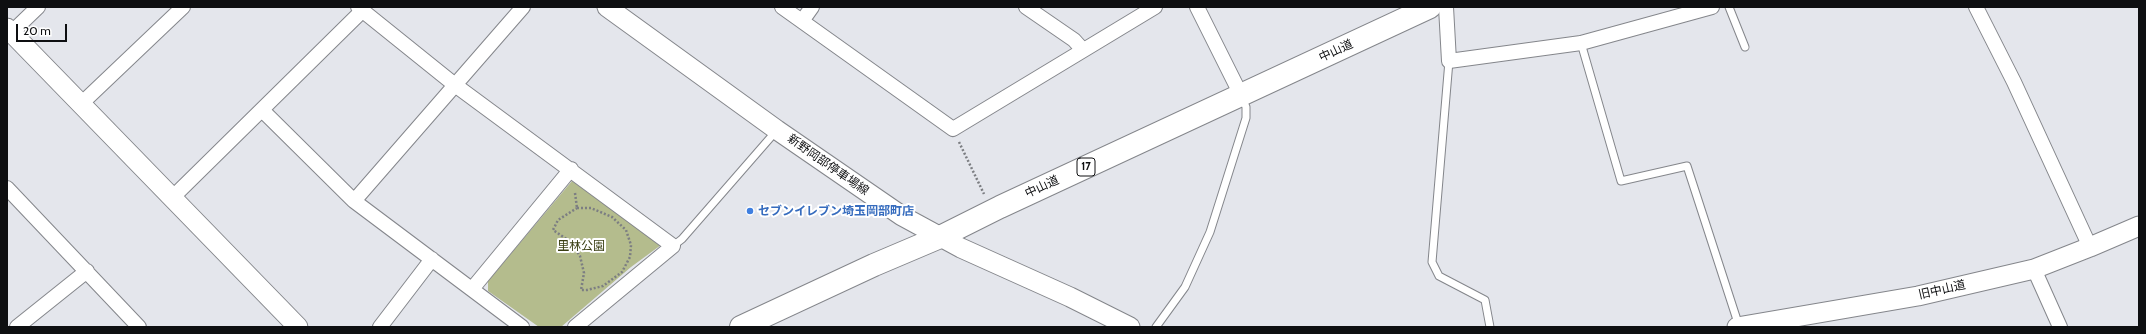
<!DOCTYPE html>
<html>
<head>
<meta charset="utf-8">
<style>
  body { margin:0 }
  #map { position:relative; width:2146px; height:334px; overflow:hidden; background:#e4e6ec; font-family:Cabin,sans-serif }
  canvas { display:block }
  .frame { position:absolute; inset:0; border:8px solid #0e0f11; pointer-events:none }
  .scale { position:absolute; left:16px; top:24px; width:51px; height:18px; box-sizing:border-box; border:2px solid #0e0f11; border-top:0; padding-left:5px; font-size:12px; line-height:14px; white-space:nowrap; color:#0e0f11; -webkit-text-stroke:3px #fff; paint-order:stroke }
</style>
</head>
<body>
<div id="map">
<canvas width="2146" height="334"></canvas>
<div class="frame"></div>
<div class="scale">20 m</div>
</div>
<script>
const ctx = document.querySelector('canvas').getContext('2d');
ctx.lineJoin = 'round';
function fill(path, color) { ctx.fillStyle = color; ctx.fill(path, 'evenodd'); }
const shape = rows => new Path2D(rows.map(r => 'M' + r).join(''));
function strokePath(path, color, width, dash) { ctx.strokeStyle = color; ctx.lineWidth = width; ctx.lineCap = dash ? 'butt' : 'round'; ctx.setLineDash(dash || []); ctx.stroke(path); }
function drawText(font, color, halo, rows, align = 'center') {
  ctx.font = font + ' Cabin,"Noto Sans JP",sans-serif'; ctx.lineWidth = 4; ctx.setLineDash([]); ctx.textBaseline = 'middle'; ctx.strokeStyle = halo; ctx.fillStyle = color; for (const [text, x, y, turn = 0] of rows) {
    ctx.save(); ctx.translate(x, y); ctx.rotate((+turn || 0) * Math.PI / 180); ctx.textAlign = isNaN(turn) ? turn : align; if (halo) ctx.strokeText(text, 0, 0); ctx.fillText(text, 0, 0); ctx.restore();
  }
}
const green = shape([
  [572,181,661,245,631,267,561,327,539,327,488,291,488,281]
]);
const path = shape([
  [959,142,984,194],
  [575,193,577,208],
  [577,208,591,208,612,217,626,230,631,245,630,257,622,272,603,286,587,290,581,290,584,273,580,256,571,242,553,230,558,220,577,208]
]);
const lane = shape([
  [1729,7,1745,47],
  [1581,43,1621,181,1687,166,1739,326],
  [1449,61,1432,262,1439,276,1485,300,1490,327],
  [673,246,682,239,777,130],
  [1156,327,1185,287,1210,232,1246,118,1246,107,1242,97]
]);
const street = shape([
  [358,7,455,85,673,246,575,327],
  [782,7,953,129,1155,7],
  [1026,7,1074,40,1083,50],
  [1197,7,1241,95],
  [1446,7,1449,61,1581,43,1712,7],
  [1976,7,2014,82,2090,247],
  [802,21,812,7],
  [11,33,38,7],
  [81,104,183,7],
  [262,110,354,201,522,327],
  [7,188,139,327],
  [173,197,362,11],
  [354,201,523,7],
  [2034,269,2060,327],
  [472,289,571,169],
  [17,327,87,271],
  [380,327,432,259]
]);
const secondary = shape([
  [607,7,777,130,902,216,961,248,1070,297,1130,327],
  [7,28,298,327],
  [1737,327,1918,296,2034,269,2090,247,2139,226]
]);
const highway = shape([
  [741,327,874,265,940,237,1000,207,1430,7]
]);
const markers = [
  [750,211,4,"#3f7fe0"]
];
const shields = [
  [1086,167,18]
];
const shieldNames = [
  ["17",1086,167]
];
const streetNames = [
  ["中山道",1336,51,-25],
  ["新野岡部停車場線",828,165,35],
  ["中山道",1042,187,-25],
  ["旧中山道",1942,290,-13]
];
const shopNames = [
  ["セブンイレブン埼玉岡部町店",758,211]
];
const parkNames = [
  ["里林公園",581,246]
];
fill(green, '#b4bc8d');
strokePath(lane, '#84868b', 9);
strokePath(street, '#84868b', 16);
strokePath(secondary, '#84868b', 21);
strokePath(highway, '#84868b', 24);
strokePath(path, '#7c7e82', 2.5, [2, 2]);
strokePath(lane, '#fff', 7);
strokePath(street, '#fff', 14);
strokePath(secondary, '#fff', 19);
strokePath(highway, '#fff', 22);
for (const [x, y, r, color] of markers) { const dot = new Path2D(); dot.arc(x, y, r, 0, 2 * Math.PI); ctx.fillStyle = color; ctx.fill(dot); strokePath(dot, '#fff', 1.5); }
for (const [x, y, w] of shields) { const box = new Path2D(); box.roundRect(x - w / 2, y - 9, w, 18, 3); ctx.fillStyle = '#fff'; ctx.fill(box); strokePath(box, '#0e0f11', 1); }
drawText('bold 11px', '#0e0f11', null, shieldNames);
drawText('12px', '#0e0f11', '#fff', streetNames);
drawText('bold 12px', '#366cbe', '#fff', shopNames, 'left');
drawText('12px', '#3a3f13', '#fff', parkNames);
</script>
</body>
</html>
